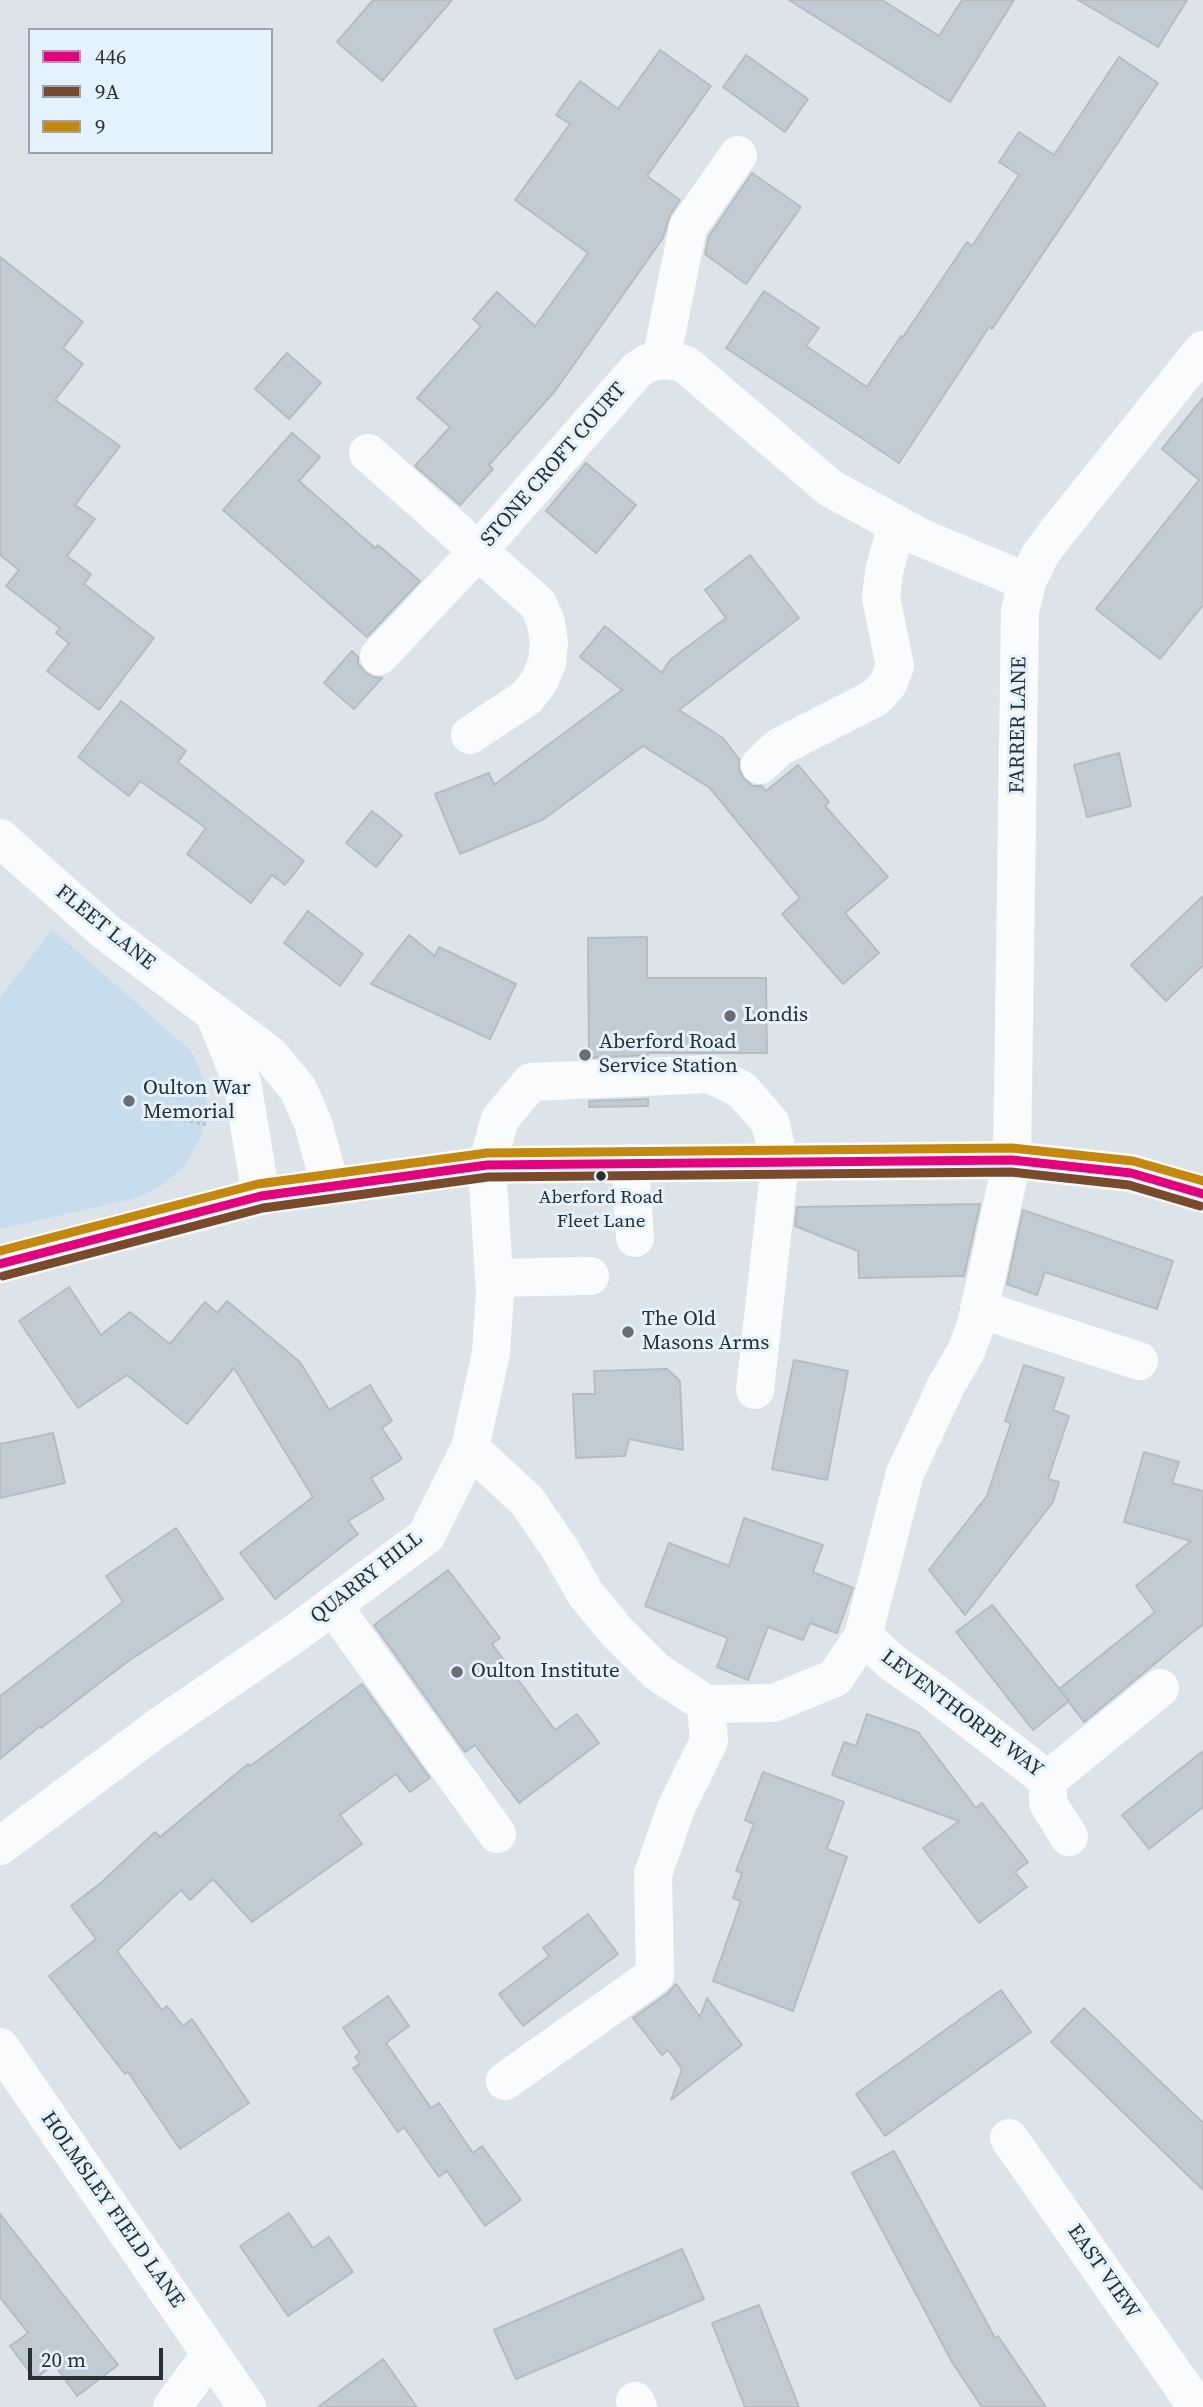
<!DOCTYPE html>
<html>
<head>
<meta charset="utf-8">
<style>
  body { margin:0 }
  #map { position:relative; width:1203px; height:2407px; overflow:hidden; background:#dce3e9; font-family:"Source Serif 4",serif }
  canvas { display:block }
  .legend { position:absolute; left:28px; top:28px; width:245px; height:126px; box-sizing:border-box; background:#e3f2fd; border:2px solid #99a4ac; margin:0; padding:9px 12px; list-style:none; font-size:21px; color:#292f33 }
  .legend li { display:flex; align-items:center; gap:14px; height:35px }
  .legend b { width:35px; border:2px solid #99a4ac }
  .scale { position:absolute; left:28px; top:2348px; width:135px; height:32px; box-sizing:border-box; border:4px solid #292f33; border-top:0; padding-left:9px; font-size:21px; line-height:24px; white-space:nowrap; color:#292f33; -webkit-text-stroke:5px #e3f2fd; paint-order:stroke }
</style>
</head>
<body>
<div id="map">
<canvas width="1203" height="2407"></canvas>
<ul class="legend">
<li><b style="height:9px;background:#e5007d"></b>446</li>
<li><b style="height:9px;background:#7a4b2a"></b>9A</li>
<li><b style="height:9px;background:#c4880d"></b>9</li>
</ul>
<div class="scale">20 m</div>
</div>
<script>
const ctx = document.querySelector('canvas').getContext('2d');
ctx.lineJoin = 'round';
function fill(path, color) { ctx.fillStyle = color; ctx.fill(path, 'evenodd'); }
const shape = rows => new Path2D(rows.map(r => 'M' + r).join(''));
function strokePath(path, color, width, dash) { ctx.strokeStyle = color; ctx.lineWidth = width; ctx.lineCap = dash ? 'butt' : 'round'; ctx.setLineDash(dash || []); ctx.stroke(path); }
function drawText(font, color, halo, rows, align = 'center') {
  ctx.font = font + ' "Source Serif 4",serif'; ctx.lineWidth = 6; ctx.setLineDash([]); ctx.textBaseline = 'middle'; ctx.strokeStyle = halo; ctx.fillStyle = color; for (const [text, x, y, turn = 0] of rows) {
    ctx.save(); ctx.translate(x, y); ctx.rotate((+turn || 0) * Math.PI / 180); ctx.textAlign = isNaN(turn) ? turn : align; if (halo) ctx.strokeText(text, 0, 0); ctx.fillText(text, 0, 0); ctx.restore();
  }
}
const green = shape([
  [52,929,191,1051,203,1078,207,1108,200,1138,186,1164,164,1184,137,1198,0,1229,0,998]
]);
const building = shape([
  [373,0,452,0,382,81,337,42,373,0],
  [789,0,882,0,939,36,962,0,1014,0,950,102,789,0],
  [1078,0,1187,0,1158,47,1078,0],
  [660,50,711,86,647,176,680,200,670,215,663,238,555,391,489,465,493,469,460,505,415,466,450,427,417,398,481,326,473,319,497,292,535,326,588,253,515,200,570,124,556,115,580,81,618,109,660,50],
  [746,55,808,99,785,132,723,87,746,55],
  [1119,57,1158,83,992,329,989,327,899,463,726,348,764,291,819,328,806,346,867,387,901,336,903,337,967,242,972,246,1019,175,999,162,1019,132,1054,155,1119,57],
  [752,173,801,207,746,284,705,254,709,236,752,173],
  [0,257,83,322,63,348,83,364,55,400,120,446,75,505,95,519,67,556,91,574,84,584,154,638,99,710,47,671,69,643,56,633,60,628,6,586,19,570,0,555,0,257],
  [287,353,321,383,289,419,255,389,287,353],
  [1203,398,1203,605,1160,659,1096,609,1199,480,1162,449,1203,398],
  [292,433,320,457,299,481,375,548,378,545,420,581,367,637,223,510,292,433],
  [586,463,636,505,596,553,546,511,586,463],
  [750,555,799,618,679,710,723,738,739,759,739,769,744,779,753,786,762,786,766,791,798,765,829,802,825,806,888,877,845,913,879,953,843,984,782,914,800,898,710,788,643,746,544,819,460,854,435,794,489,773,494,785,622,690,580,657,605,626,662,673,670,660,726,618,705,590,750,555],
  [352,651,358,657,358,663,365,672,373,677,382,678,354,709,324,683,352,651],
  [121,701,186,751,178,762,304,861,285,885,272,875,251,903,187,854,206,828,140,781,129,796,78,757,121,701],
  [1119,753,1131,806,1087,817,1074,765,1119,753],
  [372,811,402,835,376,867,346,843,372,811],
  [1203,896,1203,965,1166,1001,1131,965,1203,896],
  [308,911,363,954,340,986,284,943,308,911],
  [409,935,435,956,439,947,516,984,490,1039,371,984,409,935],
  [647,937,647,978,766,978,767,1053,648,1053,648,1055,589,1058,588,938,647,937],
  [648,1099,648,1106,589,1107,589,1101,648,1099],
  [980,1204,964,1276,859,1278,858,1251,795,1226,797,1207,980,1204],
  [1023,1210,1173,1261,1157,1309,1045,1272,1037,1295,1007,1284,1023,1210],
  [69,1287,101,1335,130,1312,170,1344,205,1302,217,1313,227,1301,300,1362,329,1410,370,1385,392,1421,382,1428,402,1459,371,1478,384,1499,348,1521,358,1534,275,1599,240,1553,313,1497,234,1368,187,1424,127,1375,78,1408,19,1321,69,1287],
  [794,1360,848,1371,827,1480,772,1469,794,1360],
  [1024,1365,1064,1378,1053,1410,1069,1416,1048,1479,1059,1482,1053,1502,965,1615,929,1570,987,1496,1011,1423,1005,1421,1024,1365],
  [667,1369,680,1381,683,1450,629,1439,625,1456,576,1458,573,1394,595,1394,594,1371,667,1369],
  [53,1433,65,1483,0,1498,0,1444,53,1433],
  [1144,1452,1179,1462,1172,1483,1203,1491,1203,1624,1084,1722,1059,1689,1155,1612,1136,1586,1191,1541,1124,1522,1144,1452],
  [744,1518,823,1545,813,1572,853,1588,837,1633,810,1623,803,1640,768,1627,748,1680,717,1667,728,1638,645,1606,669,1543,729,1566,744,1518],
  [176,1528,223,1599,127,1662,41,1728,40,1726,0,1759,0,1696,123,1602,106,1576,176,1528],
  [448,1570,500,1638,492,1644,555,1730,577,1714,599,1743,519,1803,475,1745,465,1752,374,1625,448,1570],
  [992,1605,1069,1701,1033,1730,956,1632,992,1605],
  [362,1684,430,1778,410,1792,396,1774,340,1815,362,1844,252,1922,213,1879,190,1900,181,1890,117,1951,162,2010,167,2006,183,2026,192,2019,249,2103,180,2149,128,2072,125,2074,49,1976,96,1939,71,1906,102,1882,155,1832,160,1837,248,1764,250,1766,362,1684],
  [867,1714,918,1732,976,1808,982,1803,1028,1862,1015,1872,1027,1887,979,1923,923,1848,959,1821,832,1775,844,1742,856,1746,867,1714],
  [1203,1751,1203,1807,1149,1849,1122,1815,1203,1751],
  [763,1772,844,1802,827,1849,847,1857,793,2011,713,1981,741,1901,733,1898,742,1873,736,1871,754,1824,745,1820,763,1772],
  [588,1914,618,1954,523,2026,499,1994,549,1956,543,1948,588,1914],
  [676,1984,700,2017,707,1998,742,2045,671,2100,682,2069,668,2050,662,2055,633,2018,668,1993,676,1984],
  [1001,1990,1031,2032,885,2136,856,2094,1001,1990],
  [388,1996,409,2026,386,2043,431,2108,439,2103,473,2153,482,2146,521,2200,485,2226,447,2171,439,2177,404,2127,398,2132,353,2068,360,2064,355,2057,360,2053,343,2028,388,1996],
  [1084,2008,1203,2123,1203,2190,1051,2042,1084,2008],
  [894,2151,995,2338,998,2336,1046,2407,982,2407,952,2362,852,2173,894,2151],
  [289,2213,313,2248,329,2237,353,2272,288,2316,240,2246,289,2213],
  [0,2214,118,2365,77,2396,54,2364,35,2379,10,2346,28,2333,0,2297,0,2214],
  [682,2249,704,2299,516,2379,494,2330,682,2249],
  [759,2305,799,2407,745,2407,712,2323,759,2305],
  [383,2359,417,2407,318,2407,383,2359]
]);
const path = shape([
  [169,1116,206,1124]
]);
const minor = shape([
  [661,360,688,227,738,155],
  [368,453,538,604,546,622,549,643,547,663,539,682,526,698,470,735],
  [379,656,478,551,637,370,648,363,661,360,674,361,686,365,830,488,922,538,1027,582],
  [760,765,779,747,875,698,888,684,895,666,881,598,884,572,897,524],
  [0,838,106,932,270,1055,298,1089,313,1123,330,1185],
  [214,1013,242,1082,261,1196],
  [630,1163,635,1238],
  [494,1278,590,1276],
  [979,1309,1139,1361],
  [470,1448,527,1501,560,1549,585,1593,616,1631,657,1672,706,1704,774,1703,835,1678,863,1636,905,1473,946,1386,966,1351,976,1325,1012,1160,1020,611,1027,582,1040,555,1057,532,1203,350],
  [333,1606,497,1834],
  [863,1636,893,1663,934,1692,1048,1780,1160,1688],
  [1048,1780,1048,1803,1069,1837],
  [0,1846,156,1729,297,1632,426,1536,470,1448,491,1353,495,1293,487,1165,500,1119,531,1082,710,1074,742,1090,770,1122,780,1163,755,1390],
  [0,2047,247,2407],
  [505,2081,655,1975,653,1874,676,1808,709,1741,706,1704],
  [1009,2138,1197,2407],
  [635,2401,638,2407],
  [172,2407,211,2354]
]);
const major = shape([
  [0,1264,261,1196,487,1165,1012,1160,1131,1173,1203,1194]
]);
const bus1 = shape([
  [0,1264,261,1196,487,1165,1012,1160,1131,1173,1203,1194]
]);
const bus2 = shape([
  [3,1276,263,1208,488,1177,1011,1172,1129,1185,1200,1206]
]);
const bus3 = shape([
  [0,1251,258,1184,487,1153,1012,1148,1133,1161,1203,1181]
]);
const markers = [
  [730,1016,7,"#686e73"],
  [585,1055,7,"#686e73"],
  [129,1101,7,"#686e73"],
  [601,1176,6,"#292f33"],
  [628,1332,7,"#686e73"],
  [457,1672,7,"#686e73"]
];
const busNames = [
  ["Aberford Road",601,1198],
  ["Fleet Lane",601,1222]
];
const streetNames = [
  ["STONE CROFT COURT",554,465,-49],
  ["FARRER LANE",1019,725,-89],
  ["FLEET LANE",105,928,39],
  ["QUARRY HILL",367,1578,-38],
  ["LEVENTHORPE WAY",962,1714,37],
  ["HOLMSLEY FIELD LANE",112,2210,55],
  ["EAST VIEW",1103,2272,55]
];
const poiNames = [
  ["Londis",744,1016],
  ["Aberford Road",599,1043],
  ["Service Station",599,1067],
  ["Oulton War",143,1089],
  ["Memorial",143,1113],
  ["The Old",642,1320],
  ["Masons Arms",642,1344],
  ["Oulton Institute",471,1672]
];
fill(green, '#c7dcec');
fill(building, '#c0cbd3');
strokePath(building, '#b7bcc1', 2);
strokePath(path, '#bfc2c4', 4.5, [3.5, 3.5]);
strokePath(minor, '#fafbfc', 38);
strokePath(major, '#fafbfc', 38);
strokePath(bus1, '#e5007d', 9);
strokePath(bus2, '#7a4b2a', 9);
strokePath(bus3, '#c4880d', 9);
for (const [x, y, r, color] of markers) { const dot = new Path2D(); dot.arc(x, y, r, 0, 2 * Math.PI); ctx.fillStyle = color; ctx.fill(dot); strokePath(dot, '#e3f2fd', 2.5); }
drawText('19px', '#292f33', '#e3f2fd', busNames);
drawText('21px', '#292f33', '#e3f2fd', streetNames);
drawText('21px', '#292f33', '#e3f2fd', poiNames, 'left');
</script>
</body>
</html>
